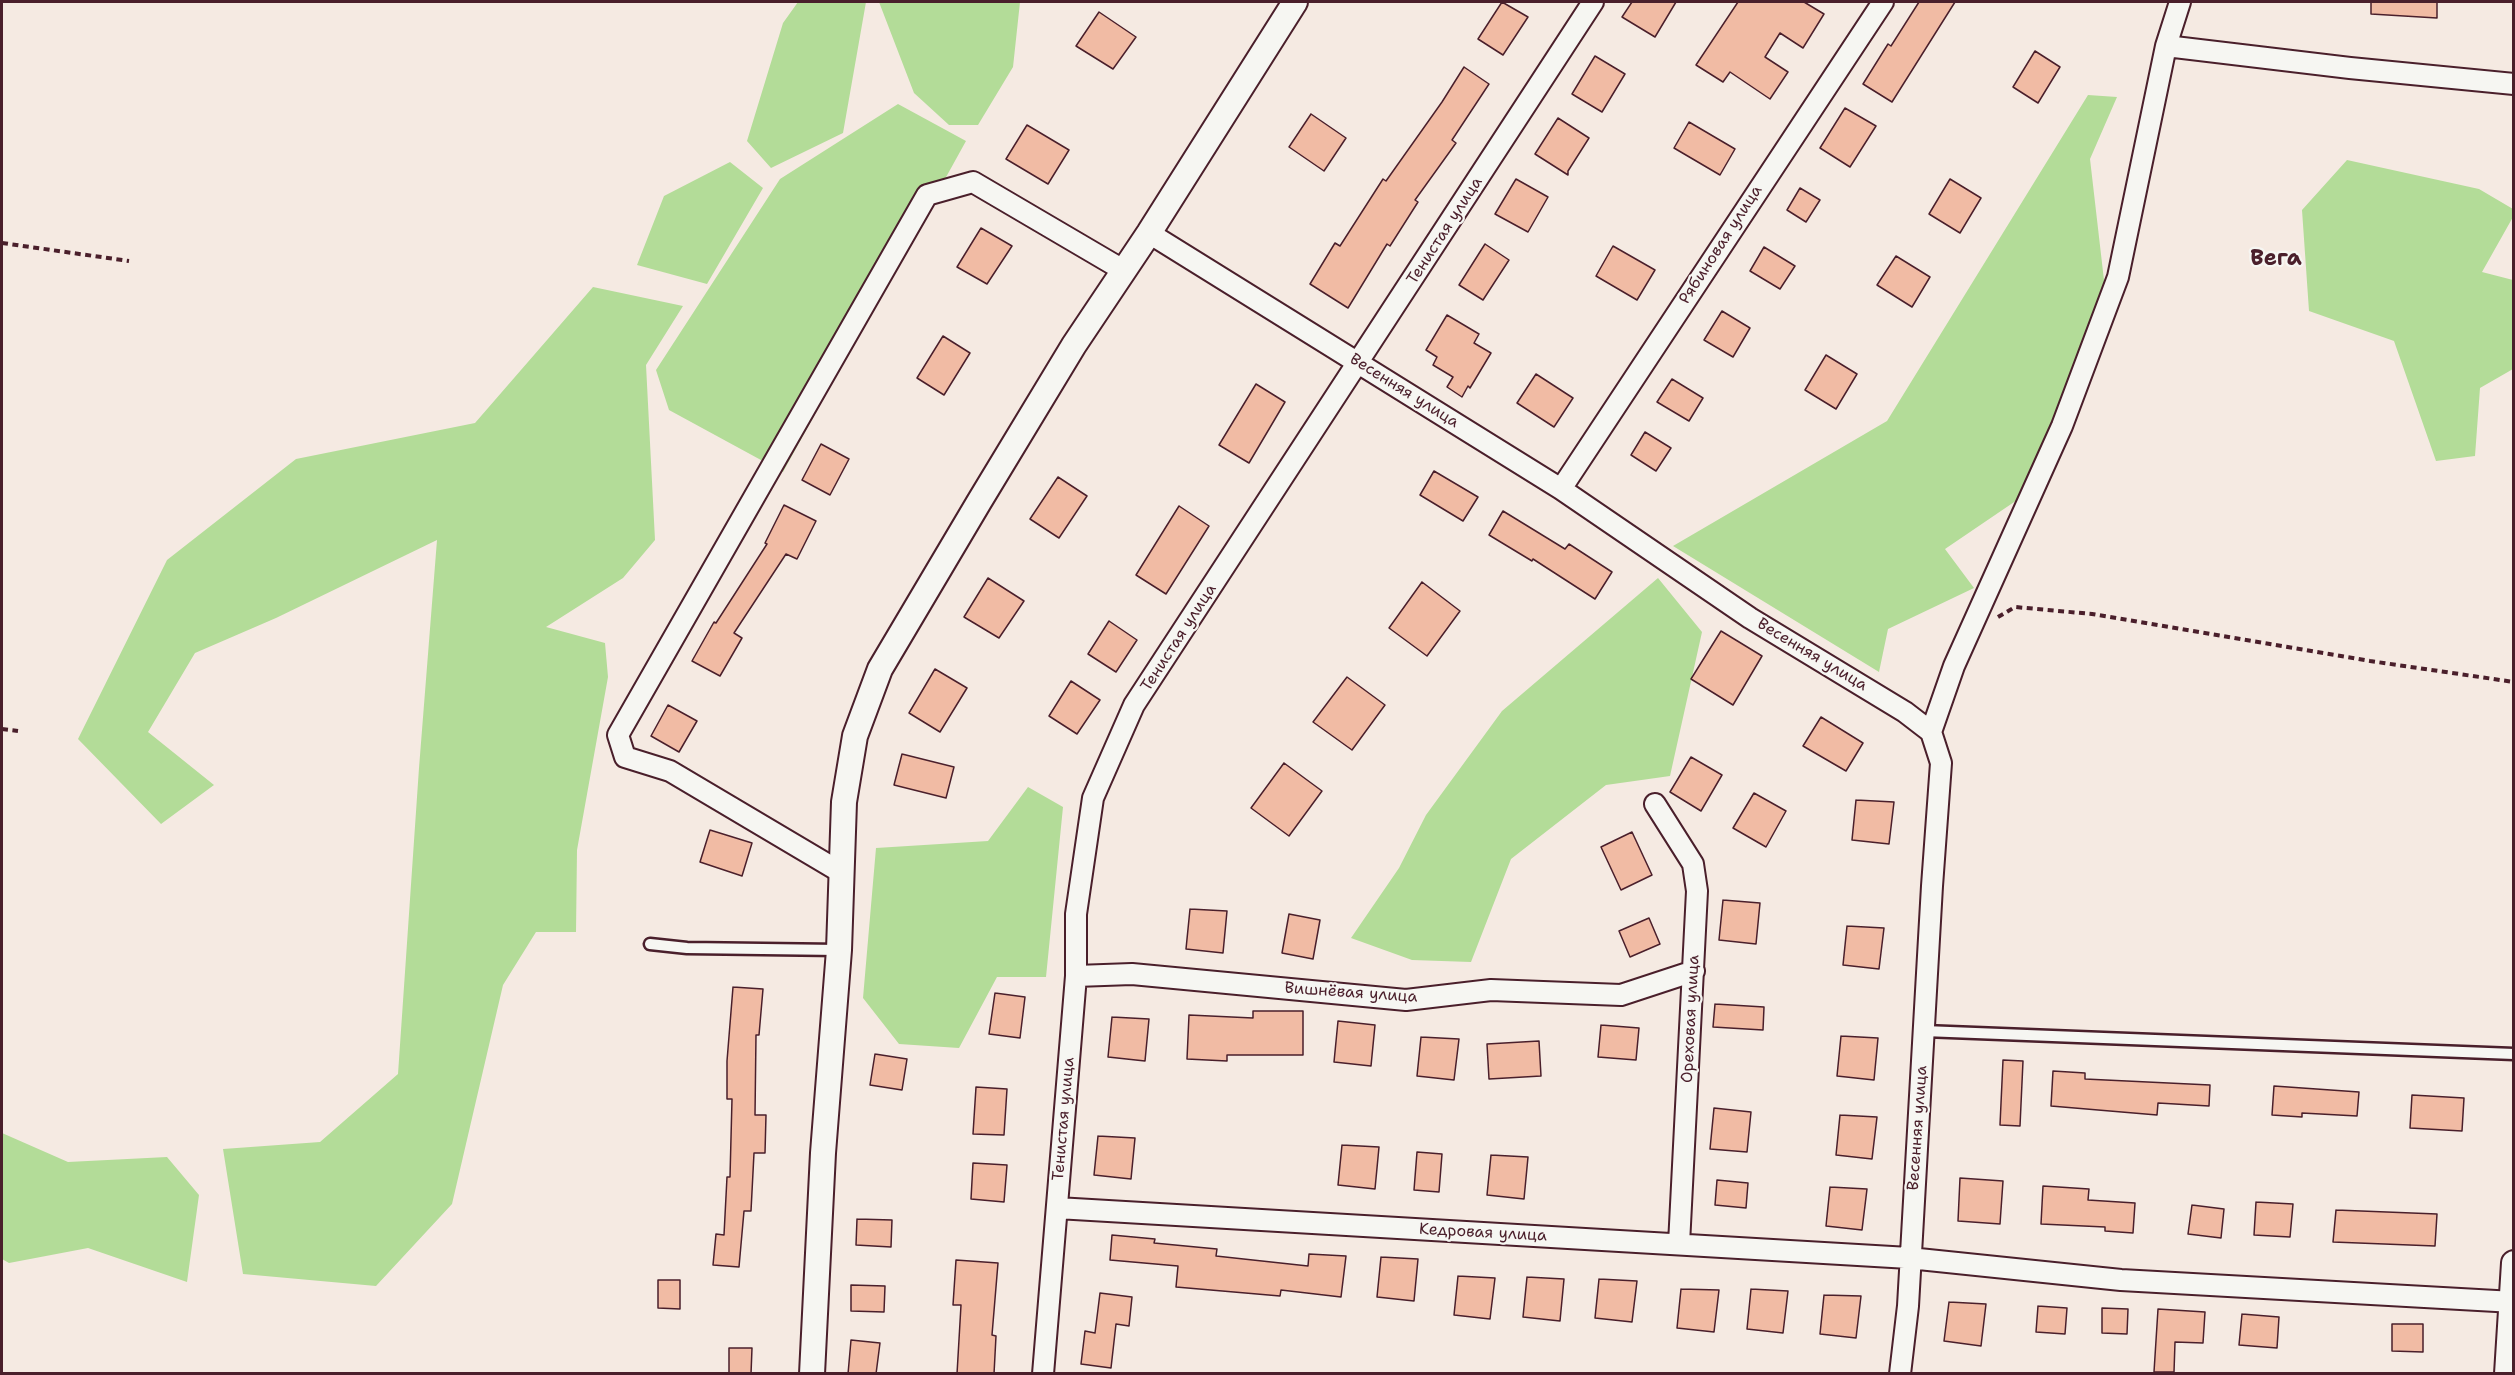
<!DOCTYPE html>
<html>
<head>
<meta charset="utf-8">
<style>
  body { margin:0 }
  #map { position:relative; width:2515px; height:1375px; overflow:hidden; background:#f5eae2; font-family:"Shantell Sans",sans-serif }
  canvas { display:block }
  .frame { position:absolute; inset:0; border:3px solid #4a1f2b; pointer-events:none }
</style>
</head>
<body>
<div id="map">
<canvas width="2515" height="1375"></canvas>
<div class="frame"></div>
</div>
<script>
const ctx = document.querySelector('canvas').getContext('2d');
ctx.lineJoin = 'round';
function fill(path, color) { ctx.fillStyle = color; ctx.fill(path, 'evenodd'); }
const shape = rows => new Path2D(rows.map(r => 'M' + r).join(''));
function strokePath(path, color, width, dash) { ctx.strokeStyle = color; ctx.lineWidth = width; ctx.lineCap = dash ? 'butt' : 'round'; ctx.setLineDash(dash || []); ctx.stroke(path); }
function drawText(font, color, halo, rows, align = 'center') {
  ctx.font = font + ' "Shantell Sans",sans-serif'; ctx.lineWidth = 4.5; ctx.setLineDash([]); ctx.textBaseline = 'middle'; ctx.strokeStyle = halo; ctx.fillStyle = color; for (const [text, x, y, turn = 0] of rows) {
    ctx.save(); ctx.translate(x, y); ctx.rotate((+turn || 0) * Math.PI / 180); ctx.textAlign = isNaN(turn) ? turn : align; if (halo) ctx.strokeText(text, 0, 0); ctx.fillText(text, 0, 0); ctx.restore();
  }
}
const green = shape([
  [798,2,866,2,843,133,771,168,747,141,783,23],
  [879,2,1020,2,1013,67,978,125,949,125,914,93],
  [2088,95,2117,97,2090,159,2105,289,2023,496,1945,549,1974,588,1888,629,1879,672,1673,546,1887,421],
  [898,104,966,141,783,472,669,410,656,370,780,179],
  [2347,160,2479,189,2513,209,2513,217,2482,272,2513,280,2513,369,2480,388,2475,456,2436,461,2394,341,2309,311,2302,210],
  [730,162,763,188,707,284,637,265,664,196],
  [593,287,683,306,646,365,655,540,623,578,546,627,605,643,608,677,577,850,576,932,536,932,503,985,452,1204,376,1286,243,1274,223,1149,320,1142,398,1074,419,768,437,540,276,618,195,653,148,732,214,785,161,824,78,739,167,560,296,459,475,423],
  [1658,578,1702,632,1670,776,1606,785,1511,859,1471,962,1412,960,1351,938,1399,868,1426,815,1502,711],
  [1028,787,1063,807,1046,977,997,977,959,1048,899,1044,863,998,876,848,988,841],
  [2,1133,68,1162,167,1157,199,1195,187,1282,88,1248,9,1263,2,1259]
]);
const building = shape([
  [1502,2,1528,17,1503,55,1478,39,1502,2],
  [1632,2,1676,2,1655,37,1622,17,1632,2],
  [1738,2,1804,2,1824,14,1803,48,1780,33,1765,57,1788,72,1770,99,1730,72,1723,82,1696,65,1738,2],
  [1919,2,1955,2,1892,102,1863,84,1888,44,1891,46,1919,2],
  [2371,2,2437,2,2437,18,2371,14,2371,2],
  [1099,12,1136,37,1113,69,1076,46,1099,12],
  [2035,51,2060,67,2038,103,2013,87,2035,51],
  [1595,56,1625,74,1602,112,1572,94,1595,56],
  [1464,67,1489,84,1452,140,1456,143,1415,200,1418,202,1390,246,1387,244,1348,308,1310,284,1335,243,1340,246,1383,179,1386,181,1442,102,1464,67],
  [1845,108,1876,126,1850,167,1820,148,1845,108],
  [1311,114,1346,138,1324,171,1289,147,1311,114],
  [1558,118,1589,138,1568,171,1568,175,1535,154,1558,118],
  [1689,122,1735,149,1720,175,1674,148,1689,122],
  [1027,125,1069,150,1048,184,1006,159,1027,125],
  [1516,179,1548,197,1528,232,1495,214,1516,179],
  [1950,179,1981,198,1960,233,1929,214,1950,179],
  [1800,188,1820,200,1806,222,1787,210,1800,188],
  [981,228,1012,246,987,284,957,267,981,228],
  [1485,244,1509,260,1483,300,1459,285,1485,244],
  [1613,246,1655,270,1637,300,1596,276,1613,246],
  [1764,247,1795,266,1780,289,1750,271,1764,247],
  [1896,256,1930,277,1912,307,1877,285,1896,256],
  [1722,311,1750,328,1733,357,1704,340,1722,311],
  [1447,315,1479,334,1474,343,1491,353,1470,388,1468,386,1462,397,1447,387,1453,377,1433,365,1437,357,1426,350,1447,315],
  [943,336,970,353,944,395,917,378,943,336],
  [1826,355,1857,374,1836,409,1805,390,1826,355],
  [1536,374,1573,398,1554,427,1517,403,1536,374],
  [1672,379,1703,398,1689,421,1657,402,1672,379],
  [1256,384,1285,402,1249,463,1219,445,1256,384],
  [1645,432,1671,448,1656,471,1631,455,1645,432],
  [821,444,849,459,830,495,802,480,821,444],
  [1434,471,1478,497,1463,521,1420,495,1434,471],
  [1058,477,1087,496,1059,538,1030,519,1058,477],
  [784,505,816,521,797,559,786,554,734,633,742,638,720,676,692,661,714,622,716,623,767,544,765,543,784,505],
  [1179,506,1209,526,1166,594,1136,575,1179,506],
  [1503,511,1565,549,1569,544,1612,572,1595,599,1533,559,1532,561,1489,535,1503,511],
  [988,578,1024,601,999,638,964,617,988,578],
  [1422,582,1460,611,1427,656,1389,628,1422,582],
  [1109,621,1137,640,1116,672,1088,654,1109,621],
  [1721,631,1762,656,1733,705,1691,679,1721,631],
  [935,669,967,688,940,732,909,713,935,669],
  [1347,677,1385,705,1352,750,1313,722,1347,677],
  [1071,681,1100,700,1077,734,1049,716,1071,681],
  [668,705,697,721,679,752,651,736,668,705],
  [1821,717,1863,743,1846,771,1803,746,1821,717],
  [902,754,954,767,946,798,894,785,902,754],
  [1691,757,1722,775,1701,811,1670,792,1691,757],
  [1284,763,1322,791,1289,836,1251,808,1284,763],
  [1754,793,1786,811,1766,847,1733,828,1754,793],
  [1856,800,1894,802,1889,844,1852,840,1856,800],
  [710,830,752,843,742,876,700,862,710,830],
  [1632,832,1652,875,1621,890,1601,847,1632,832],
  [1723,900,1760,903,1756,944,1719,940,1723,900],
  [1190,909,1227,911,1223,953,1186,949,1190,909],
  [1289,914,1320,920,1313,959,1282,953,1289,914],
  [1649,918,1660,944,1630,957,1619,931,1649,918],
  [1847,926,1884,928,1879,969,1843,965,1847,926],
  [733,987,763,989,759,1035,756,1035,755,1115,766,1115,765,1153,754,1153,751,1211,744,1211,739,1267,713,1265,716,1234,724,1235,727,1177,730,1177,732,1099,727,1099,727,1061,733,987],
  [995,993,1025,997,1020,1038,989,1034,995,993],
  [1715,1004,1764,1007,1763,1030,1713,1027,1715,1004],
  [1253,1011,1303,1011,1303,1055,1227,1055,1227,1061,1187,1059,1189,1015,1253,1018,1253,1011],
  [1112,1017,1149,1019,1145,1061,1108,1057,1112,1017],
  [1338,1021,1375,1025,1371,1066,1334,1062,1338,1021],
  [1601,1025,1639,1028,1636,1060,1598,1057,1601,1025],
  [1841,1036,1878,1038,1874,1080,1837,1076,1841,1036],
  [1421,1037,1459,1039,1454,1080,1417,1076,1421,1037],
  [1539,1041,1541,1076,1489,1079,1487,1044,1539,1041],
  [875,1054,907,1059,902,1090,870,1085,875,1054],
  [2003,1060,2023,1061,2020,1126,2000,1125,2003,1060],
  [2053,1071,2085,1073,2085,1079,2210,1085,2209,1106,2158,1103,2157,1115,2051,1106,2053,1071],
  [2274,1086,2359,1092,2357,1116,2302,1113,2302,1117,2272,1115,2274,1086],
  [976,1087,1007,1089,1004,1135,973,1134,976,1087],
  [2412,1095,2464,1098,2462,1131,2410,1128,2412,1095],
  [1714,1108,1751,1112,1747,1152,1710,1149,1714,1108],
  [1840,1115,1877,1117,1872,1159,1836,1155,1840,1115],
  [1098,1136,1135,1138,1131,1179,1094,1175,1098,1136],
  [1342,1145,1379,1147,1375,1189,1338,1185,1342,1145],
  [1417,1152,1442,1154,1439,1192,1414,1190,1417,1152],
  [1491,1155,1528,1157,1524,1199,1487,1195,1491,1155],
  [973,1163,1007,1165,1004,1202,971,1199,973,1163],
  [1960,1178,2003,1181,2000,1224,1958,1221,1960,1178],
  [1717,1180,1748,1183,1746,1208,1715,1205,1717,1180],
  [2043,1186,2089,1189,2088,1200,2135,1203,2133,1233,2105,1231,2105,1227,2041,1224,2043,1186],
  [1830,1187,1867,1189,1862,1230,1826,1226,1830,1187],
  [2256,1202,2293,1204,2290,1237,2254,1235,2256,1202],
  [2192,1205,2224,1209,2221,1238,2188,1234,2192,1205],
  [2336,1210,2437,1214,2435,1246,2333,1242,2336,1210],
  [857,1219,892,1220,891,1247,856,1245,857,1219],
  [1112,1235,1155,1239,1154,1243,1217,1249,1216,1256,1308,1266,1309,1254,1346,1256,1341,1297,1281,1290,1280,1296,1176,1287,1178,1266,1110,1260,1112,1235],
  [1381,1257,1418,1259,1414,1301,1377,1297,1381,1257],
  [956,1260,998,1263,992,1335,996,1336,994,1374,957,1374,961,1305,953,1305,956,1260],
  [1458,1276,1495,1278,1490,1319,1454,1315,1458,1276],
  [1527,1277,1564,1279,1560,1321,1523,1317,1527,1277],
  [1599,1279,1637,1281,1632,1322,1595,1318,1599,1279],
  [658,1280,680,1280,680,1309,658,1308,658,1280],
  [851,1285,885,1286,884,1312,851,1311,851,1285],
  [1681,1289,1719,1290,1714,1332,1677,1328,1681,1289],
  [1751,1289,1788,1291,1783,1333,1747,1329,1751,1289],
  [1100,1293,1132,1297,1129,1326,1116,1324,1111,1368,1081,1364,1085,1331,1095,1333,1100,1293],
  [1824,1295,1861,1296,1856,1338,1820,1334,1824,1295],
  [1949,1302,1986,1304,1981,1346,1944,1341,1949,1302],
  [2038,1306,2067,1308,2065,1334,2036,1332,2038,1306],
  [2102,1308,2128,1309,2127,1334,2102,1333,2102,1308],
  [2158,1309,2205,1312,2203,1343,2175,1342,2174,1372,2154,1372,2158,1309],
  [2242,1314,2279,1317,2277,1348,2239,1345,2242,1314],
  [2392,1324,2423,1324,2423,1352,2392,1351,2392,1324],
  [851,1340,880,1343,876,1374,848,1374,851,1340],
  [729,1348,752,1348,751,1374,729,1374,729,1348]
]);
const path = shape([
  [2,243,129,261],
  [1998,617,2015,607,2092,614,2370,661,2514,682],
  [2,729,18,731]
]);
const service = shape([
  [650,944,687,948,839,950],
  [1924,1031,2514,1054]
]);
const minor = shape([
  [2166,46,2350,68,2514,84],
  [1149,233,1561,489,1750,618,1905,712,1931,732,1941,763,1932,886,1908,1306,1900,1374],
  [1561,489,1883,2],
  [1931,732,1954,666,2062,426,2118,277,2166,46,2180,2],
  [1655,804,1693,864,1697,891,1679,1244],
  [842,873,670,771,625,757,618,735,927,195,973,182,1123,270],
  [1076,976,1132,974,1406,1000,1491,990,1621,995,1694,971],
  [1057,1208,1909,1258,2121,1280,2514,1302],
  [1043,1374,1076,976,1076,914,1093,798,1134,705,1593,2]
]);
const tertiary = shape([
  [812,1374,823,1153,839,950,844,802,855,736,880,669,979,502,1074,345,1149,233,1295,2],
  [2507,1374,2514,1263]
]);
const streetNames = [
  ["Тенистая улица",1445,231,-57],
  ["Рябиновая улица",1721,245,-57],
  ["Весенняя улица",1404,391,32],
  ["Тенистая улица",1179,638,-57],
  ["Весенняя улица",1812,655,31],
  ["Вишнёвая улица",1351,993,4],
  ["Ореховая улица",1691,1019,-87],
  ["Тенистая улица",1064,1119,-85],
  ["Весенняя улица",1918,1128,-86],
  ["Кедровая улица",1483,1233,3]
];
const districtNames = [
  ["Вега",2276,259]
];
fill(green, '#b3dc98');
fill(building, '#f1bba4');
strokePath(building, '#4a1f2b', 1.5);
strokePath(service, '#4a1f2b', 15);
strokePath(minor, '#4a1f2b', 24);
strokePath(tertiary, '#4a1f2b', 28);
strokePath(path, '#4a1f2b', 4, [6, 4.5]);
strokePath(service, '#f6f6f2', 10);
strokePath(minor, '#f6f6f2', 20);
strokePath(tertiary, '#f6f6f2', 24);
drawText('16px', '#4a1f2b', '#f6f6f2', streetNames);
drawText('bold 22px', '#4a1f2b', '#f6f6f2', districtNames);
</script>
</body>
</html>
